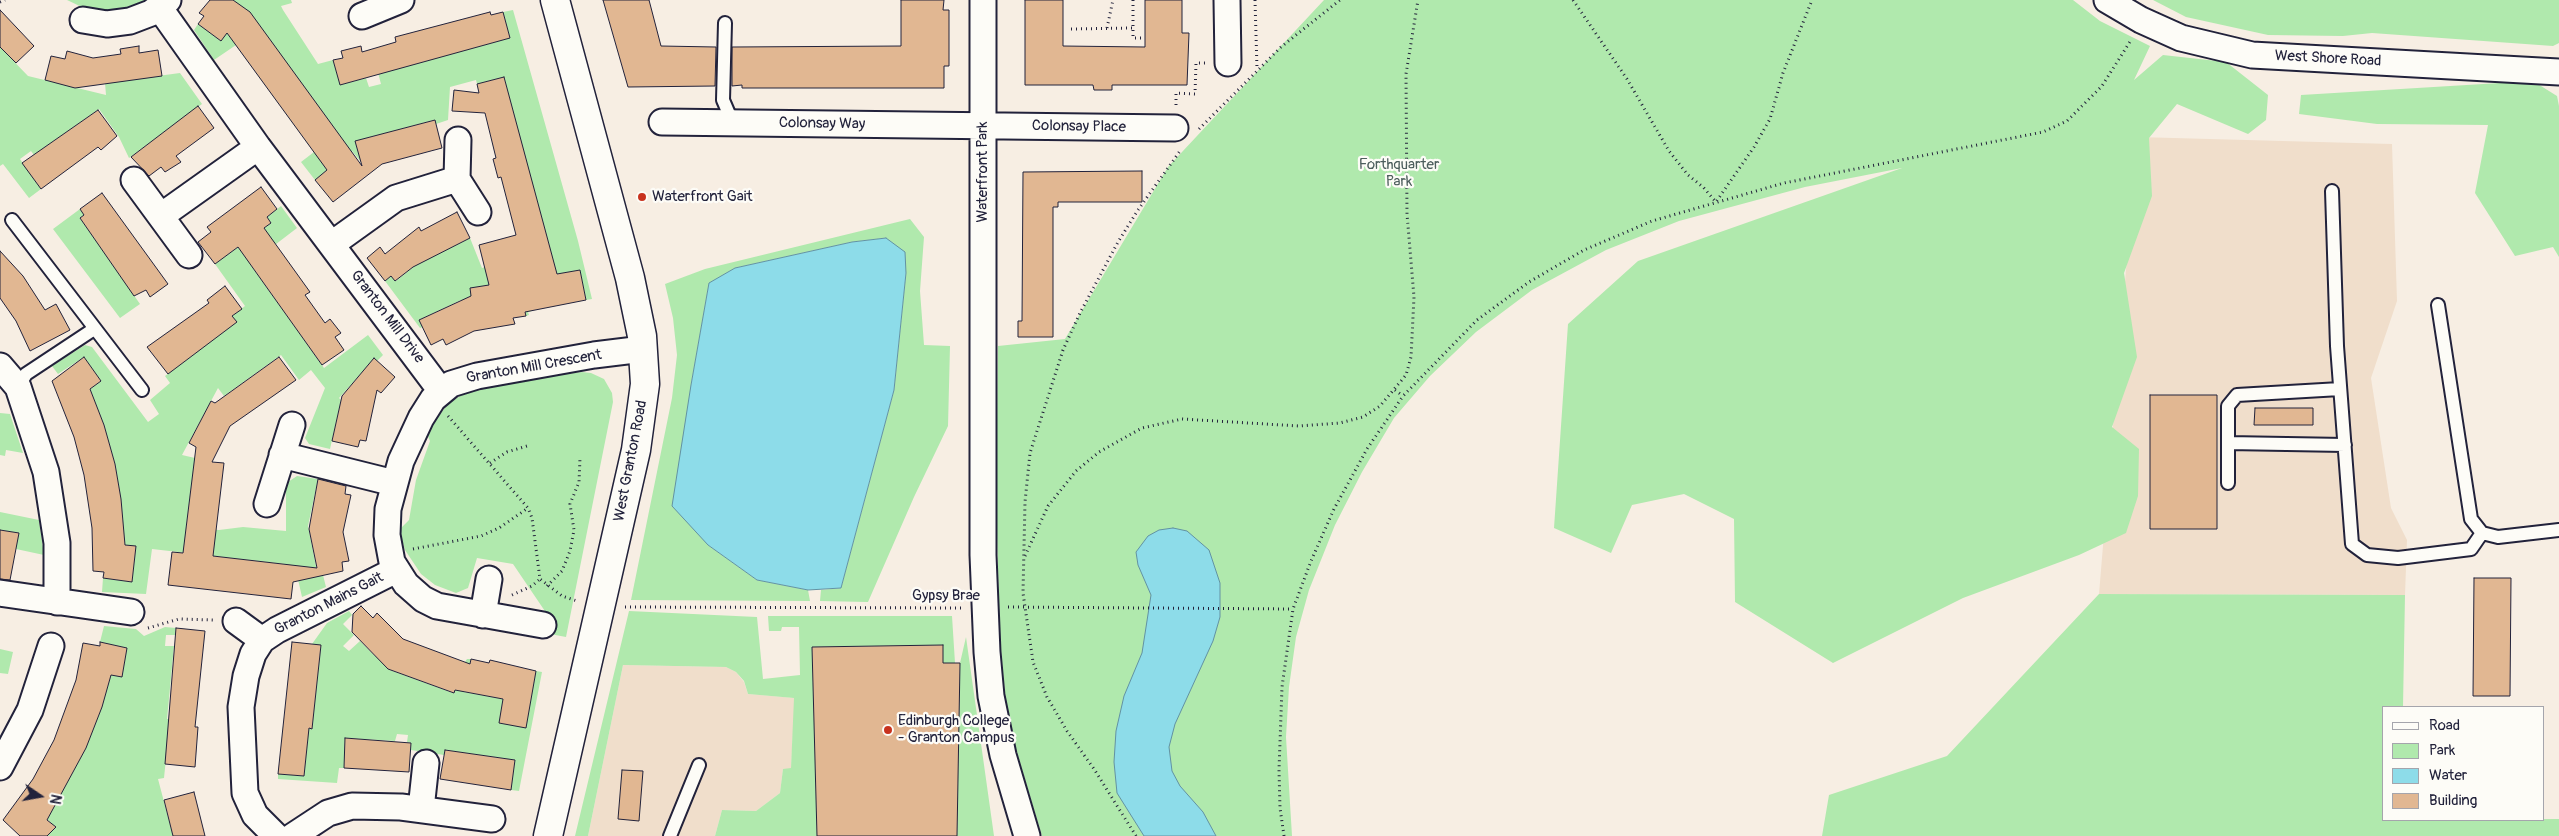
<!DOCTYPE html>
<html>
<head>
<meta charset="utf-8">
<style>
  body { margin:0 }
  #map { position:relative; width:2559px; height:836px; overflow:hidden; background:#f7eee3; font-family:Pangolin,sans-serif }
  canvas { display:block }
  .legend { position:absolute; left:2382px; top:706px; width:162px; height:115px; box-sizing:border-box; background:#fdfcf7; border:1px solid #a5a5ac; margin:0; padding:6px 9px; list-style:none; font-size:15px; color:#22223b }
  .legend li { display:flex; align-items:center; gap:10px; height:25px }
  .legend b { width:25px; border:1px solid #a5a5ac }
  .north { position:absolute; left:15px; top:771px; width:50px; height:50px; -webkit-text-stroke:4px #fdfcf7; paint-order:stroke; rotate:102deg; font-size:14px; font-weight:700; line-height:20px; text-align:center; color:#22223b }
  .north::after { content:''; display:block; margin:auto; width:18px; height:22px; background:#22223b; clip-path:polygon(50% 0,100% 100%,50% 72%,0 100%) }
</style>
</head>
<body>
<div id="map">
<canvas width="2559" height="836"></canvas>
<ul class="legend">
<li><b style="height:6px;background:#fdfcf7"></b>Road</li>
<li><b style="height:14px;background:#b0e9ad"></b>Park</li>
<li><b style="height:14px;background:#8ddce9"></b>Water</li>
<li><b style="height:14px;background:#e1b792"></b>Building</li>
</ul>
<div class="north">N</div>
</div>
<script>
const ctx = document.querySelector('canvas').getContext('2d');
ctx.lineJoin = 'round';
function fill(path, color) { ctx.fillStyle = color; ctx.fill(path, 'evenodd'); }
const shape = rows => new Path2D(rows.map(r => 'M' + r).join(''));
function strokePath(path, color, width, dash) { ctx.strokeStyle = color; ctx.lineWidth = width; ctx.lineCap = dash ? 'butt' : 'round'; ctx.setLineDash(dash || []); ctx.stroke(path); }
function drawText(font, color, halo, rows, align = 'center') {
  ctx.font = font + ' Pangolin,sans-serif'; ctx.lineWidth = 4.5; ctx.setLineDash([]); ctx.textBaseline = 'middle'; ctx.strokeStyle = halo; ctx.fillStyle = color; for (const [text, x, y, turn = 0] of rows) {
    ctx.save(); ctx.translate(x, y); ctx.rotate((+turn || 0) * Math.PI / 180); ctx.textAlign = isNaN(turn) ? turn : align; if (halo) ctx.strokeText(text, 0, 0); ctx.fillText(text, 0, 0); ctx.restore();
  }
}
const built = shape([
  [2137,137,2392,144,2397,301,2371,378,2391,508,2407,540,2405,595,2099,594],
  [623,665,726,667,736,672,744,682,748,694,795,698,791,769,783,769,780,793,756,811,722,810,715,836,588,836]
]);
const green = shape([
  [67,0,151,0,137,8,112,13,86,9],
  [233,0,291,0,292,3,281,6,283,10,318,64,333,60,340,85,366,78,369,87,381,84,372,50,386,45,393,70,510,38,503,12,513,10,578,241,592,299,586,300,580,270,536,278,522,260,532,311,528,312,529,315,526,316,520,280,473,325,461,300,419,320,423,327,420,328,385,281,391,276,396,281,417,264,400,242,405,239,411,236,424,261,470,238,482,268,549,245,534,189,506,196,492,142,519,135,504,77,477,84,476,80,450,87,448,120,436,124,434,120,367,138,374,166,370,173,352,151,315,180,301,162,314,152,236,45,214,60,194,30,198,24,221,41],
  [1324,0,2073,0,2100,21,2150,46,2134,80,2163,55,2226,62,2268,95,2266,120,2248,134,2177,104,2149,138,2152,196,2124,273,2137,357,2112,427,2139,449,2138,496,2126,533,2079,555,1963,598,1833,663,1735,602,1734,519,1684,494,1632,505,1611,553,1554,528,1568,324,1638,261,1902,168,1805,187,1679,221,1606,250,1532,290,1476,332,1430,376,1394,418,1362,472,1335,525,1309,590,1296,637,1289,687,1286,737,1292,836,1042,836,1014,743,1006,703,1000,641,996,497,998,346,1065,339,1168,167],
  [2153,0,2559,0,2559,43,2553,46,2372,33,2343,36,2268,35,2186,17],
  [0,47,28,76,106,95,105,83,180,73,202,104,129,158,119,137,99,109,34,155,31,151,20,159,41,189,29,198,3,164,0,166],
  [2533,81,2557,96,2559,106,2559,257,2553,247,2515,256,2475,193,2488,125,2377,124,2299,114,2301,95],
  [281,206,297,228,250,264,324,368,368,335,383,355,377,361,374,359,339,398,341,400,330,449,309,444,305,438,325,388,311,370,299,380,281,355,224,396,218,388,182,455,195,458,186,527,219,530,243,527,286,531,286,491,288,482,297,476,318,479,308,526,318,576,323,575,326,587,302,597,297,575,284,564,152,549,146,594,102,592,103,578,132,582,136,547,125,545,121,499,115,464,104,425,90,389,101,381,84,357,58,374,52,366,85,345,92,347,148,422,159,414,150,400,170,383,165,376,236,322,232,316,245,306,215,264,271,223,267,217],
  [80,209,84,215,80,218,140,304,120,318,53,229],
  [910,219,924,237,920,291,924,345,950,346,948,426,914,497,868,602,820,601,821,590,841,588,894,390,906,273,886,238,852,242,735,268,709,284,691,385,708,545,757,580,808,590,810,601,631,600,672,398,677,355,673,318,665,284,705,269],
  [582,372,591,373,604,379,612,393,613,402,566,637,550,634,553,623,513,564,477,558,468,588,456,593,435,585,421,574,405,550,399,530,409,520,416,480,430,441,426,432,448,404,466,392,507,381],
  [0,413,10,414,23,453,6,450,5,456,0,455],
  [0,512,39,520,44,555,16,549,19,533,0,530],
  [2099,594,2405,595,2403,707,2383,707,2383,820,2559,819,2559,836,1822,836,1829,795,1947,756],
  [349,611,352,615,343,624,354,635,343,646,349,651,360,641,375,656,394,638,390,670,453,693,465,662,467,659,471,659,464,692,503,699,499,723,526,727,536,671,542,672,519,791,511,790,515,760,445,750,444,755,411,750,411,743,407,742,408,735,397,734,395,741,345,738,344,768,339,768,337,783,278,779,278,774,304,776,308,738,282,736,283,726,312,729,321,646,312,644,327,623],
  [629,611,757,617,763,679,800,675,799,627,782,627,781,631,769,631,768,616,952,616,955,663,943,663,942,645,812,647,817,836,715,836,722,810,756,811,780,793,783,769,791,768,794,698,748,694,744,681,736,672,726,667,623,665,588,836,575,836],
  [104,626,136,629,144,636,165,627,176,628,175,635,166,635,165,646,174,646,167,719,170,719,164,778,158,779,173,836,47,836,55,827,47,819,80,759,100,712,111,675,122,676,127,648,100,642],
  [966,637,994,836,957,836,960,663],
  [0,649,13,652,8,674,0,673]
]);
const water = shape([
  [886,238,905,252,906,273,894,390,841,588,808,590,757,580,708,545,672,506,691,385,709,283,735,268,852,242,886,238],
  [1173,528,1187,531,1209,550,1220,583,1220,617,1213,641,1175,724,1169,747,1172,771,1180,786,1203,812,1216,836,1144,836,1117,793,1114,762,1116,731,1124,696,1142,653,1151,595,1138,565,1136,552,1148,536,1159,530,1173,528]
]);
const building = shape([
  [210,0,233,0,250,12,362,166,355,141,435,120,442,148,382,164,333,202,315,180,327,170,227,33,221,41,198,24,204,16,199,13,210,0],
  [603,0,649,0,661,46,716,47,715,86,628,87,603,0],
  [901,0,944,0,943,10,949,10,949,66,944,66,944,88,742,88,742,85,732,86,732,47,901,46,901,0],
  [1025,0,1063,0,1063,46,1145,47,1145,0,1182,0,1182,33,1189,33,1187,85,1112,85,1112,90,1094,90,1093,85,1025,85,1025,0],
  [0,10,34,46,16,63,0,47,0,10],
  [490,12,491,15,503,12,510,38,340,85,333,60,343,58,341,51,361,46,362,52,396,42,395,37,490,12],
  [139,46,139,53,158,50,162,76,75,88,45,80,51,56,65,59,67,51,93,58,121,54,120,49,139,46],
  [504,77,557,274,580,270,586,300,525,312,526,316,513,318,515,324,474,331,446,345,443,339,431,345,419,320,471,296,470,288,489,285,479,245,516,235,501,177,498,178,493,159,496,158,485,113,452,111,454,90,479,93,477,84,504,77],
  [198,106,214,128,176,156,181,162,165,172,161,167,149,176,131,157,198,106],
  [98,110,117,136,101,150,98,147,41,189,22,163,98,110],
  [1142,171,1142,202,1058,202,1058,207,1053,207,1053,337,1018,337,1018,321,1022,321,1023,172,1142,171],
  [261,187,277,209,267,217,271,223,264,228,310,292,305,295,325,323,330,319,341,333,335,337,344,350,322,365,238,247,215,264,198,242,211,232,207,227,261,187],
  [102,193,168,284,150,297,146,290,134,296,80,218,84,215,80,209,102,193],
  [457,212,470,238,413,267,395,281,391,276,385,281,367,258,380,247,385,254,419,227,421,231,457,212],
  [0,251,23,276,45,310,56,304,70,330,30,351,16,321,0,298,0,251],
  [225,286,242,309,232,316,237,322,168,374,147,347,209,303,207,300,225,286],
  [84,357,101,381,90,389,104,425,115,464,121,499,125,545,136,546,132,582,103,578,104,572,93,571,92,528,84,475,74,437,52,381,84,357],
  [279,357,296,380,230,426,212,462,224,463,213,556,317,568,309,529,318,479,346,486,345,494,351,495,343,532,349,561,342,562,343,571,293,582,291,599,168,585,172,552,183,553,196,447,189,443,211,401,215,403,279,357],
  [374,358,395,377,381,393,377,390,366,441,360,440,358,447,332,441,342,396,374,358],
  [2150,395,2217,395,2217,529,2150,529,2150,395],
  [2255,408,2313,408,2313,425,2254,425,2255,408],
  [0,530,19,533,10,580,0,579,0,530],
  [2474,578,2511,578,2510,696,2473,696,2474,578],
  [361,606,373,618,377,613,403,639,470,664,471,659,489,663,490,660,536,671,526,728,499,723,503,699,455,690,454,693,388,669,352,632,353,614,361,606],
  [176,628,205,631,195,727,198,727,195,767,165,764,176,628],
  [100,642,127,648,122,677,111,675,102,707,86,748,47,820,56,827,47,836,20,836,3,820,33,779,54,740,76,680,83,643,100,646,100,642],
  [292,642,321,645,312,729,309,728,304,776,278,774,292,642],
  [943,645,943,663,960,663,957,836,817,836,812,647,943,645],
  [345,738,411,743,409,772,344,768,345,738],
  [445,750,515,760,511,790,440,779,445,750],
  [622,770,643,771,639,821,618,819,622,770],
  [194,792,205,836,173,836,164,800,194,792]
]);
const path = shape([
  [1133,0,1133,38,1145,38],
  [1255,0,1257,69],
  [1573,0,1627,79,1669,151,1688,175,1703,187,1716,202,1754,147,1770,119,1783,73,1812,0],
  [0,2,5,0],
  [1107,28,1113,0],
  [1071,29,1133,28],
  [1176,105,1176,93,1195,94,1196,63,1205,63],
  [1199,129,1281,47,1340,0],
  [1395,390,1403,396],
  [448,416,528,508,532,518,540,579,562,596,577,601],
  [490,463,507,452,527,446],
  [413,549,481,536,499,528,528,508],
  [1025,556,1048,506,1076,471,1099,452,1142,428,1182,419,1299,426,1340,423,1363,417,1380,406,1406,375,1411,357,1414,297,1407,214,1406,74,1418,0],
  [547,586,562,571,570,551,574,530,570,504,579,482,580,458],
  [512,595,532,586,540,579],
  [625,607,961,608],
  [1008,607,1293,609],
  [148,628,179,619,213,620],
  [1136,836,1094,769,1067,731,1047,697,1033,662,1023,593,1025,502,1030,453,1063,350,1080,313,1118,242,1138,210,1180,151],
  [1284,836,1280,808,1279,770,1282,687,1293,609,1311,561,1334,509,1367,449,1403,396,1477,320,1529,282,1584,250,1652,221,1784,183,2043,132,2067,121,2102,86,2131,40]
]);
const lane = shape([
  [725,23,723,100,729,114,738,122],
  [2332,191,2337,346,2352,544,2367,555,2398,558,2471,549,2482,533],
  [12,220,142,390],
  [2438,305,2471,519,2482,533,2498,537,2559,530],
  [18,387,26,374,94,329],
  [2228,443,2345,445],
  [2228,483,2228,406,2237,395,2340,389],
  [670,836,699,765]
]);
const street = shape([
  [983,0,983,555,987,652,991,696,1003,755,1027,836],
  [1227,0,1228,63],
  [2107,0,2141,20,2181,38,2252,55,2559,72],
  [159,7,258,147,441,391],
  [362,16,401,0],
  [83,20,107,24,130,21,151,13,168,0],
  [662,122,1175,128],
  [458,140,457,179,478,212],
  [134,180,189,255],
  [161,216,258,147],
  [332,244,396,198,457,179],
  [0,366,18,387,46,472,57,543,57,602],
  [282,455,394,483],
  [267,504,292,425],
  [0,593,131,612],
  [483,615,489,579],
  [236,621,262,640],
  [543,625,437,606,423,599,406,584,392,562,387,535,388,509,401,461,421,418,433,399,451,384,477,376,594,355,643,349],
  [0,767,30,710,51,646],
  [421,809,426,763],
  [276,836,255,815,245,793,241,707,246,676,253,654,262,640,277,630,396,570],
  [293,836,328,813,352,806,401,807,492,819]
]);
const secondary = shape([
  [548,836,636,450,645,384,642,336,630,278,555,0]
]);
const markers = [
  [642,197,5,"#c8321e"],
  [888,730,5,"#c8321e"]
];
const streetNames = [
  ["West Shore Road",2328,59,3],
  ["Colonsay Way",822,124,1],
  ["Colonsay Place",1079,127,1],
  ["Waterfront Park",983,172,-90],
  ["Granton Mill Drive",387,317,53],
  ["Granton Mill Crescent",534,367,-10],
  ["West Granton Road",631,461,-79],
  ["Gypsy Brae",946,596],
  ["Granton Mains Gait",329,604,-27]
];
const parkNames = [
  ["Forthquarter",1399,165],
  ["Park",1399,182]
];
const poiNames = [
  ["Waterfront Gait",652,197],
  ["Edinburgh College",898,721],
  ["- Granton Campus",898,738]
];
fill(built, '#f0decb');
fill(green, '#b0e9ad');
fill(water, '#8ddce9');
strokePath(water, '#6292a3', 1);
fill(building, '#e1b792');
strokePath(building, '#22223b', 1);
strokePath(lane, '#22223b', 16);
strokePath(street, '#22223b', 29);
strokePath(secondary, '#22223b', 31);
strokePath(path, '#22223b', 3, [1, 4]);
strokePath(lane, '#fdfcf7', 12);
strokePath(street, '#fdfcf7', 25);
strokePath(secondary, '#fdfcf7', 28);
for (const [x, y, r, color] of markers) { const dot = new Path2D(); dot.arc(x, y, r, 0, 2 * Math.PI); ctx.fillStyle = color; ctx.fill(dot); strokePath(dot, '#fdfcf7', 2); }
drawText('15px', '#22223b', '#fdfcf7', streetNames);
drawText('15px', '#4d5e5d', '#fdfcf7', parkNames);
drawText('15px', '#22223b', '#fdfcf7', poiNames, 'left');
</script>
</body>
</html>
